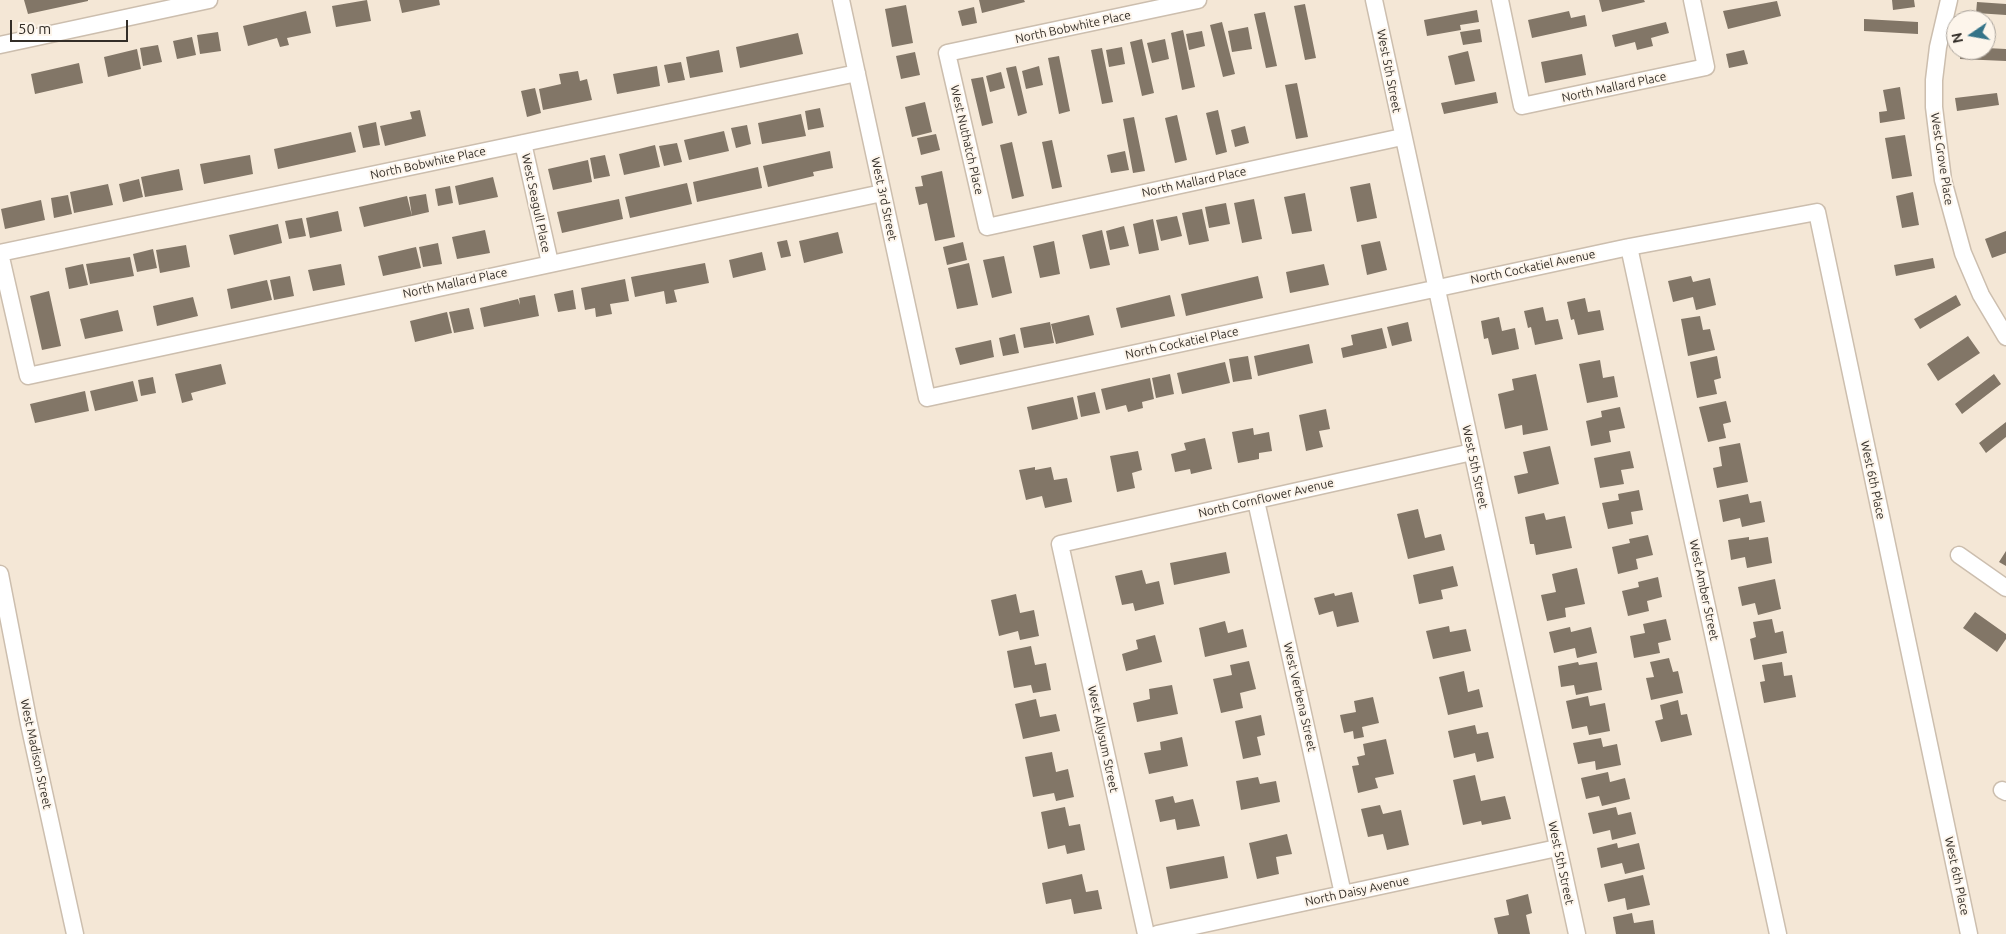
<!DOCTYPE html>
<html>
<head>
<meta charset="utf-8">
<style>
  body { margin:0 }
  #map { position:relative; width:2006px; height:934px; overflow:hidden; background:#f4e7d6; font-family:Ubuntu,sans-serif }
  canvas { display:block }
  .north { position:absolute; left:1946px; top:10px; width:50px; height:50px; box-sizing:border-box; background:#fdf5eb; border:1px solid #aca59d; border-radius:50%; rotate:258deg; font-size:14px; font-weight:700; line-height:20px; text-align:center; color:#332e28 }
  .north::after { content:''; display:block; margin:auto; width:18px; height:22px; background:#347388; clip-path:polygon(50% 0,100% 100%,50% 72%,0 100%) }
  .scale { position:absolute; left:10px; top:20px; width:118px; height:22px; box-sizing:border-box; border:2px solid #332e28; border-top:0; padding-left:6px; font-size:15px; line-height:18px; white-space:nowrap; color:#332e28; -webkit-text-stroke:4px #fdf5eb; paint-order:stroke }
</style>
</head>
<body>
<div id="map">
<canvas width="2006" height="934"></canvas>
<div class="north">N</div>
<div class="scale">50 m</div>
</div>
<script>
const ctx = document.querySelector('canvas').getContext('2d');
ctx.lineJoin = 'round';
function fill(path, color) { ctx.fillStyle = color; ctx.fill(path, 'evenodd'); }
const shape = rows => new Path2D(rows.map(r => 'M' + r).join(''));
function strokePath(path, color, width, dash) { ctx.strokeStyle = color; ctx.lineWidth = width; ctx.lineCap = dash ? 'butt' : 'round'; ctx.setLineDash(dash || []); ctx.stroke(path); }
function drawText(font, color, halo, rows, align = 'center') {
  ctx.font = font + ' Ubuntu,sans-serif'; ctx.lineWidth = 4; ctx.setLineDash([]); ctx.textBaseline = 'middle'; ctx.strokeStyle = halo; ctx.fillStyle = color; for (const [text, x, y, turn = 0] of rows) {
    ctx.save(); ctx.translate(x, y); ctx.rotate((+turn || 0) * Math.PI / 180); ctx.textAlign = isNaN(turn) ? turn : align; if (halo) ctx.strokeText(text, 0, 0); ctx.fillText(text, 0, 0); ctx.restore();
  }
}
const building = shape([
  [24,0,88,0,88,1,28,14],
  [367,0,371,21,336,27,332,6],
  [399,0,439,0,440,5,402,13],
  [979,0,1024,0,1025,2,982,13],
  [1599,0,1644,0,1645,2,1602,12],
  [1892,0,1914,0,1915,7,1893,10],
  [1777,1,1781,16,1728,29,1723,11],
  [1977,2,2006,4,2006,15,1976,13],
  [1305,4,1316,58,1305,60,1294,6],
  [906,5,913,43,892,47,885,9],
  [974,7,977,23,962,26,958,11],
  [1477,10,1479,22,1460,25,1461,30,1427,36,1424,20],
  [306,11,311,33,287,38,289,45,280,47,277,38,248,46,243,26],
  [1569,11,1571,18,1585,15,1587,26,1532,38,1528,20],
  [1265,12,1277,66,1266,68,1254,14],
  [1864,19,1918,22,1918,34,1864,31],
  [1222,22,1235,74,1223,77,1210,25],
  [1666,22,1669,33,1651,38,1653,46,1637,50,1635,42,1615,47,1612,35],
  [1248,27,1252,49,1232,52,1228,31],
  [1480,29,1482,42,1463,45,1460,32],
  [1183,30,1195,87,1182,90,1171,33],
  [1202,31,1205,46,1189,50,1186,34],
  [218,32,221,51,200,54,197,35],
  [798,33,803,54,740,68,736,47],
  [192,37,196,55,177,59,173,41],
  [1142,39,1154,93,1142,96,1130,42],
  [1165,39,1169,59,1152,63,1147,43],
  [158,45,162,62,143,66,140,48],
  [1122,47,1125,64,1109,67,1106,50],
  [1102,48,1113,102,1102,104,1091,50],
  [1986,48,2006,49,2006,61,1960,59,1961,50,1986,50],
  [137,49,141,69,108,77,104,57],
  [719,50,723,72,690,78,686,57],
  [1744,50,1748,64,1729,68,1726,54],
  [1468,51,1475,81,1455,85,1448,56],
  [915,52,920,75,901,79,896,56],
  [1582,54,1586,75,1545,83,1541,62],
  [1059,56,1070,111,1059,114,1048,58],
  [681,62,685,80,668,83,664,65],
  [79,63,83,83,35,94,31,74],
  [657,66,660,86,617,94,613,74],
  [1016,66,1027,113,1018,116,1006,68],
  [1039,66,1043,85,1026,89,1022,71],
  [578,71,580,81,587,79,592,100,543,110,539,89,561,84,559,74],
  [1001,72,1005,88,990,92,986,76],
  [983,77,993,123,982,126,971,79],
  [1297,83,1308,137,1296,139,1285,85],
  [1900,87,1905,119,1880,123,1879,112,1887,111,1883,90],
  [535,88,541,113,527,117,521,91],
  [1496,92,1498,103,1444,114,1441,103],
  [1997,93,1999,105,1957,111,1955,98],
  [925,102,932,132,912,137,905,107],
  [820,108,824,127,808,130,805,111],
  [420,110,426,136,385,146,380,126,412,119,410,112],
  [1218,110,1227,152,1216,155,1206,113],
  [801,114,806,136,762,144,758,123],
  [1177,115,1187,160,1175,163,1165,118],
  [1134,117,1145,171,1133,173,1123,119],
  [376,122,380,145,363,148,358,126],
  [747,125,751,144,736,148,731,128],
  [1245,126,1249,143,1235,147,1231,130],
  [724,131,729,151,689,160,684,140],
  [351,132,356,152,278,169,274,149],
  [936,134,940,150,921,155,917,138],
  [1905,135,1912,176,1892,179,1885,138],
  [1052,140,1062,187,1052,189,1042,142],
  [1012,142,1024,196,1012,199,1000,145],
  [677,143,682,162,664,166,659,146],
  [655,145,660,167,624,175,619,154],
  [830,151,833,168,813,172,814,176,768,187,763,166],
  [1125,151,1129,170,1111,173,1107,155],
  [250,155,253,174,204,184,200,164],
  [605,155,610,176,594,179,590,158],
  [588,160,592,182,553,190,548,169],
  [758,167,762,188,697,202,693,182],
  [179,169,183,190,145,197,141,177],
  [942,171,955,237,935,241,927,203,919,205,915,187,923,186,921,176],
  [493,177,498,197,459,205,455,186],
  [139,179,143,197,123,202,119,184],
  [687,183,692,204,630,218,625,197],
  [1370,183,1377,218,1357,222,1350,187],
  [108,184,113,205,74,213,70,192],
  [450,186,453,203,438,206,435,189],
  [1913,192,1919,225,1902,228,1896,196],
  [1305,193,1312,231,1292,234,1284,197],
  [426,194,429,212,412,216,409,197],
  [68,195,72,214,54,218,51,198],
  [407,196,412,216,364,227,359,207],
  [619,199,623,219,562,233,557,212],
  [1254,199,1262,239,1242,243,1234,203],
  [41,200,45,220,5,229,1,209],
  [1226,203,1230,224,1209,228,1205,207],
  [1202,209,1209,241,1189,245,1182,213],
  [338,211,342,231,310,238,306,218],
  [1177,216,1182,236,1161,241,1156,220],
  [302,218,306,236,289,239,285,221],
  [1153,219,1159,250,1139,254,1133,224],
  [278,224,282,243,234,255,229,235],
  [1124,226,1129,246,1110,250,1106,231],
  [485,230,490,253,457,259,452,237],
  [1102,230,1110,265,1090,269,1082,235],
  [2006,231,2006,253,1992,258,1985,239],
  [838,232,843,253,804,263,799,241],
  [787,240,791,256,781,258,777,242],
  [1054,241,1060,274,1040,278,1033,246],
  [1380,241,1387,270,1367,275,1361,245],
  [963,242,967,260,947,265,943,247],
  [438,243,442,264,423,267,419,247],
  [186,245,190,267,160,273,156,250],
  [416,247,421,268,383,276,378,256],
  [153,249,157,268,137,272,133,254],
  [762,252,766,270,733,278,729,260],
  [1004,256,1012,293,992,298,983,260],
  [130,257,134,276,90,284,86,264],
  [1933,258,1935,268,1896,276,1894,265],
  [705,263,709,283,674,290,677,302,666,304,664,291,635,297,631,277],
  [969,263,978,305,957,309,948,268],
  [83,264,88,285,69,289,65,268],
  [341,264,345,285,313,291,308,270],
  [1324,264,1329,285,1290,293,1286,272],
  [290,276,294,296,274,300,270,280],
  [1258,276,1263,298,1186,316,1181,294],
  [1691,276,1693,282,1710,278,1716,305,1696,310,1693,297,1673,302,1668,281],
  [625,279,629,301,610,304,612,314,596,317,595,308,585,310,581,288],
  [267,280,272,300,231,309,227,289],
  [573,290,576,309,558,312,554,294],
  [49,291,61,346,42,350,30,296],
  [535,295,539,316,484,327,480,308,518,299,520,305,519,298],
  [1170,295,1175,316,1121,328,1116,308],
  [1956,295,1961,305,1920,329,1914,319],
  [193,297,198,316,157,326,153,306],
  [1585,298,1588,312,1600,310,1604,330,1578,335,1574,319,1571,320,1567,302],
  [1543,307,1546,321,1558,319,1563,339,1535,345,1531,327,1528,328,1524,311],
  [469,308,474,329,454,333,449,312],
  [118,310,123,331,85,339,80,319],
  [447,312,452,333,415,342,410,321],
  [1089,315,1094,335,1056,344,1051,324],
  [1700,316,1703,330,1710,329,1715,350,1688,356,1681,319],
  [1499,317,1502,331,1515,328,1519,349,1492,355,1488,338,1484,339,1481,321],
  [1050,322,1054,343,1024,348,1020,328],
  [1408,322,1412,341,1392,346,1387,327],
  [1382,328,1387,348,1343,358,1341,348,1353,345,1351,335],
  [1015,334,1019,353,1003,356,999,338],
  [1968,336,1980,353,1938,381,1927,364],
  [991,340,994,357,960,365,955,348],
  [1309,344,1313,363,1258,376,1254,356],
  [1248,356,1252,379,1233,382,1229,359],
  [1717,356,1721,378,1714,380,1717,394,1697,398,1690,362],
  [1600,360,1603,378,1614,376,1618,397,1587,403,1579,364],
  [1225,362,1230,383,1182,394,1177,373],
  [221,364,226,384,191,393,193,400,182,403,175,374],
  [1170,374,1174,394,1156,398,1152,378],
  [1536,374,1548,430,1523,435,1522,425,1505,429,1498,394,1514,390,1512,379],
  [1994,374,2001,384,1962,414,1955,404],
  [153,377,156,393,141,396,138,380],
  [1150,378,1154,399,1142,402,1143,408,1128,412,1126,405,1106,410,1101,389],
  [133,381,138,401,95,411,90,391],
  [85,391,89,411,35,423,30,404],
  [1095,392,1100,413,1081,417,1077,396],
  [1073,397,1078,419,1032,430,1027,407],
  [1726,401,1731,422,1723,424,1726,438,1708,442,1699,407],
  [1620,407,1625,428,1609,431,1611,442,1591,446,1586,421,1602,417,1601,411],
  [1326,409,1330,429,1319,431,1323,447,1306,451,1299,415],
  [2006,422,2006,437,1986,453,1979,443],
  [1253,428,1254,435,1269,432,1272,451,1259,453,1259,459,1238,463,1232,432],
  [1205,438,1212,469,1191,474,1190,469,1175,472,1171,454,1186,450,1184,443],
  [1740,443,1748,482,1717,488,1713,468,1722,466,1719,447],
  [1550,446,1559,484,1518,494,1514,476,1528,473,1523,452],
  [1138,451,1142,470,1132,473,1135,488,1117,492,1110,456],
  [1630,451,1634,468,1621,470,1624,484,1600,488,1594,458],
  [1035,467,1035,470,1051,467,1054,480,1067,478,1072,502,1045,508,1042,496,1026,500,1019,470],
  [1639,490,1643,510,1631,512,1633,524,1608,529,1602,503,1619,500,1618,494],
  [1748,494,1750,503,1761,501,1765,522,1742,527,1740,518,1723,522,1719,500],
  [1418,509,1425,538,1441,534,1445,550,1408,559,1397,514],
  [1544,513,1546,520,1565,516,1572,548,1536,555,1534,544,1530,544,1525,517],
  [1648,535,1653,555,1636,559,1638,569,1618,574,1612,547,1630,543,1629,539],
  [1749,537,1749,540,1768,537,1772,563,1747,568,1745,557,1731,560,1728,540],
  [2006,551,2006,566,1999,562],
  [1226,552,1230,573,1174,585,1170,563],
  [1453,566,1458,586,1441,590,1443,599,1419,604,1413,575],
  [1577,568,1585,604,1565,608,1566,617,1547,621,1541,595,1556,592,1552,574],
  [1142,570,1146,584,1159,581,1164,604,1135,611,1133,603,1122,605,1115,576],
  [1658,577,1662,597,1647,601,1649,611,1628,616,1622,591,1639,587,1638,582],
  [1775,579,1781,609,1758,615,1755,603,1742,606,1738,587],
  [1352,592,1359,622,1337,627,1333,611,1319,615,1314,598,1334,593,1335,596],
  [1016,594,1020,613,1034,610,1039,636,1020,640,1018,631,999,636,991,600],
  [1975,612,2006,634,2006,639,1997,652,1963,628],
  [1666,619,1671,640,1658,643,1660,653,1634,658,1630,636,1645,633,1643,624],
  [1772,619,1775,633,1783,631,1787,653,1754,660,1750,639,1756,637,1753,622],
  [1225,621,1228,633,1243,629,1247,647,1205,657,1199,628],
  [1449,626,1450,632,1466,629,1471,651,1433,659,1426,631],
  [1570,627,1571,632,1591,627,1597,653,1577,658,1575,648,1554,653,1549,632],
  [1155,635,1162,662,1126,671,1122,654,1138,649,1136,640],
  [1031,646,1035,665,1046,663,1051,690,1033,693,1031,685,1014,688,1007,651],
  [1669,658,1673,672,1678,671,1683,693,1651,700,1646,678,1654,677,1650,662],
  [1249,661,1256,689,1240,693,1243,708,1221,713,1213,679,1232,675,1230,665],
  [1578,662,1579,665,1597,662,1602,690,1576,695,1574,685,1561,687,1558,666],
  [1782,662,1784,676,1792,675,1796,697,1764,703,1760,682,1765,681,1762,665],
  [1464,671,1468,692,1479,689,1483,707,1448,715,1439,677],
  [1172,685,1178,714,1137,722,1133,703,1150,699,1149,689],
  [1588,696,1590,706,1605,703,1610,731,1589,735,1587,726,1572,729,1566,701],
  [1373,697,1379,723,1362,727,1364,737,1354,739,1353,731,1344,733,1340,715,1356,712,1354,701],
  [1036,699,1040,717,1056,714,1060,731,1023,739,1015,704],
  [1678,700,1681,715,1687,714,1692,735,1661,742,1655,721,1663,719,1660,705],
  [1261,715,1265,735,1257,737,1261,755,1243,759,1235,721],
  [1475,725,1477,734,1488,732,1494,758,1477,762,1475,753,1454,758,1448,731],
  [1182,737,1188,766,1149,774,1144,753,1161,750,1160,742],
  [1601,738,1603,747,1617,744,1621,765,1596,770,1595,761,1578,764,1573,743],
  [1386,739,1394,774,1375,778,1378,788,1358,793,1352,766,1359,765,1357,757,1365,755,1363,744],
  [1052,752,1056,772,1068,769,1074,797,1056,801,1054,793,1033,797,1025,757],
  [1608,772,1610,782,1625,778,1630,799,1602,806,1599,796,1586,799,1581,778],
  [1475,775,1481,801,1505,796,1511,819,1482,825,1481,821,1463,825,1453,780],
  [1258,777,1260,784,1276,781,1280,802,1241,810,1236,781],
  [1173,796,1175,803,1193,799,1200,826,1177,830,1175,819,1160,822,1155,800],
  [1380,805,1383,814,1401,810,1409,845,1387,850,1383,834,1368,837,1361,809],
  [1065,807,1069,826,1080,824,1085,850,1067,854,1065,845,1048,849,1041,812],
  [1616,807,1618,815,1631,812,1636,834,1612,840,1610,830,1593,834,1588,813],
  [1287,834,1292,854,1276,857,1279,874,1257,879,1249,843],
  [1617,843,1618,848,1639,843,1645,869,1625,874,1622,863,1601,868,1597,848],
  [1224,856,1228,878,1170,889,1166,867],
  [1082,874,1086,892,1098,890,1102,909,1074,914,1071,899,1046,904,1042,883],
  [1643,875,1650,905,1627,910,1625,898,1608,902,1604,884],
  [1528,894,1532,913,1526,915,1530,934,1498,934,1494,918,1509,915,1506,900],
  [1632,913,1634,923,1653,920,1655,934,1616,934,1613,917]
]);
const minor = shape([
  [841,0,927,398,1629,247,1817,212,1969,934],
  [1198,0,947,53,987,227,1402,137],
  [1374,0,1577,934],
  [1500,0,1522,106,1706,67,1692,0],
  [1949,0,1938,47,1934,80,1934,107,1943,180,1963,253,1981,295,2006,337],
  [0,45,209,0],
  [523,143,550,263],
  [1629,247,1778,934],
  [0,253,28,376,882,193],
  [0,253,857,73],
  [1256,501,1343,894],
  [1959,555,2006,588],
  [0,574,29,724,75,934],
  [2002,790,2006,792],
  [1146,934,1060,544,1472,452],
  [1157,934,1557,848]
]);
const streetNames = [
  ["North Bobwhite Place",1073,27,-12],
  ["West 5th Street",1389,71,79],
  ["North Mallard Place",1614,87,-12],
  ["West Nuthatch Place",967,140,77],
  ["West Grove Place",1942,159,81],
  ["North Bobwhite Place",428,163,-12],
  ["North Mallard Place",1194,182,-12],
  ["West 3rd Street",884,199,78],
  ["West Seagull Place",536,203,78],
  ["North Cockatiel Avenue",1533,267,-12],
  ["North Mallard Place",455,283,-12],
  ["North Cockatiel Place",1182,343,-12],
  ["West 5th Street",1475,467,78],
  ["West 6th Place",1873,480,78],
  ["North Cornflower Avenue",1266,498,-13],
  ["West Amber Street",1704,590,78],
  ["West Verbena Street",1300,697,77],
  ["West Allysum Street",1103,739,78],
  ["West Madison Street",36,754,78],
  ["West 5th Street",1561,863,78],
  ["West 6th Place",1957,876,78],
  ["North Daisy Avenue",1357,891,-12]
];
fill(building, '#827667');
strokePath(minor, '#ccbeae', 19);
strokePath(minor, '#fff', 16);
drawText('12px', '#332e28', '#fdf5eb', streetNames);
</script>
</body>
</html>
